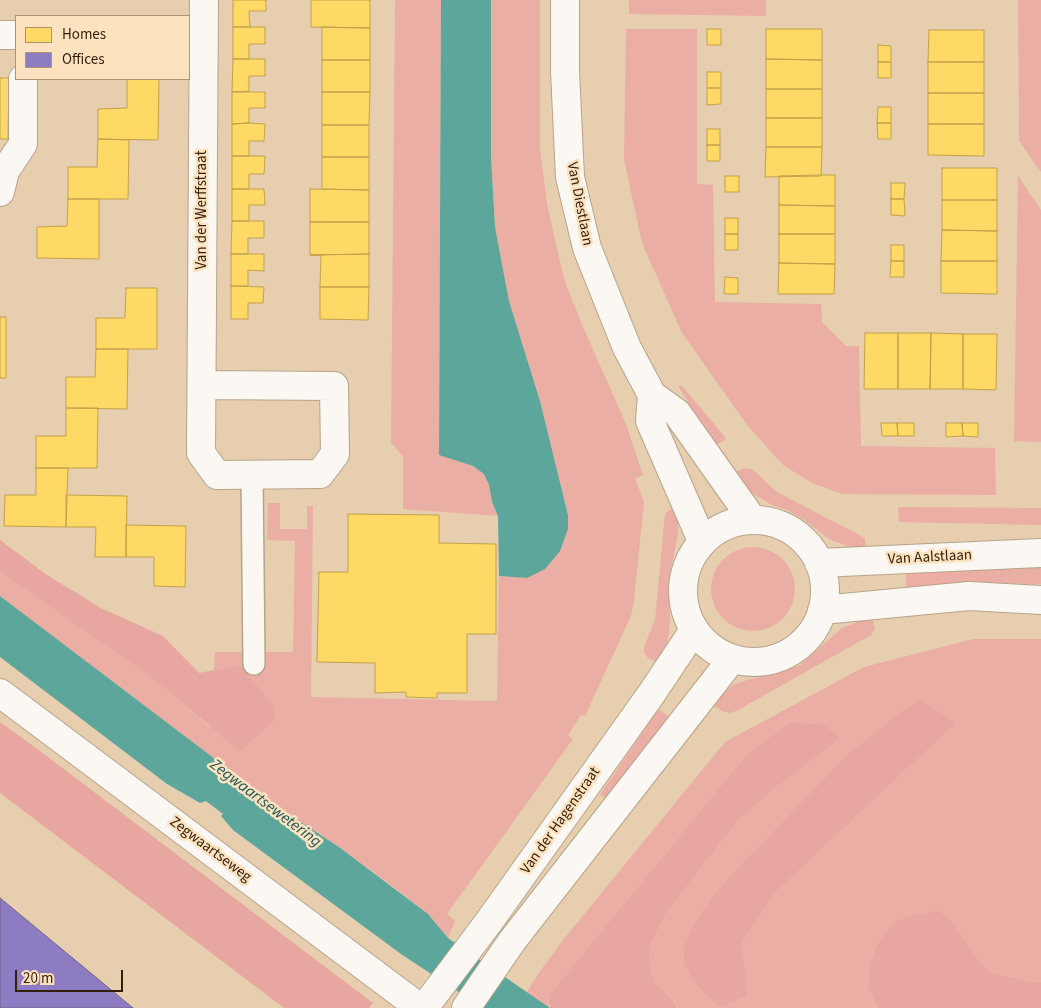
<!DOCTYPE html>
<html>
<head>
<meta charset="utf-8">
<style>
  body { margin:0 }
  #map { position:relative; width:1041px; height:1008px; overflow:hidden; background:#e7ceaf; font-family:"Source Sans 3",sans-serif }
  canvas { display:block }
  .legend { position:absolute; left:15px; top:15px; width:175px; height:65px; box-sizing:border-box; background:#fde2c0; border:1px solid #ab9476; margin:0; padding:6px 9px; list-style:none; font-size:15px; color:#301f08 }
  .legend li { display:flex; align-items:center; gap:10px; height:25px }
  .legend b { width:25px; border:1px solid #ab9476 }
  .scale { position:absolute; left:15px; top:970px; width:108px; height:22px; box-sizing:border-box; border:2px solid #301f08; border-top:0; padding-left:6px; font-size:15px; line-height:18px; white-space:nowrap; color:#301f08; -webkit-text-stroke:4px #fde2c0; paint-order:stroke }
</style>
</head>
<body>
<div id="map">
<canvas width="1041" height="1008"></canvas>
<ul class="legend">
<li><b style="height:14px;background:#ffd966"></b>Homes</li>
<li><b style="height:14px;background:#8e7cc3"></b>Offices</li>
</ul>
<div class="scale">20 m</div>
</div>
<script>
const ctx = document.querySelector('canvas').getContext('2d');
ctx.lineJoin = 'round';
function fill(path, color) { ctx.fillStyle = color; ctx.fill(path, 'evenodd'); }
const shape = rows => new Path2D(rows.map(r => 'M' + r).join(''));
function strokePath(path, color, width, dash) { ctx.strokeStyle = color; ctx.lineWidth = width; ctx.lineCap = dash ? 'butt' : 'round'; ctx.setLineDash(dash || []); ctx.stroke(path); }
function drawText(font, color, halo, rows, align = 'center') {
  ctx.font = font + ' "Source Sans 3",sans-serif'; ctx.lineWidth = 5; ctx.setLineDash([]); ctx.textBaseline = 'middle'; ctx.strokeStyle = halo; ctx.fillStyle = color; for (const [text, x, y, turn = 0] of rows) {
    ctx.save(); ctx.translate(x, y); ctx.rotate((+turn || 0) * Math.PI / 180); ctx.textAlign = isNaN(turn) ? turn : align; if (halo) ctx.strokeText(text, 0, 0); ctx.fillText(text, 0, 0); ctx.restore();
  }
}
const green = shape([
  [395,0,441,0,439,454,473,466,484,474,489,485,492,502,498,516,403,509,403,457,391,442],
  [491,0,540,0,540,149,547,204,564,279,583,327,626,424,643,475,635,478,644,502,634,600,631,616,585,716,581,715,568,735,573,739,447,914,455,921,448,938,428,914,395,888,339,847,241,783,211,756,0,596,0,572,149,676,210,727,215,652,293,652,295,541,267,540,268,503,280,503,280,529,307,529,307,506,313,506,311,697,497,701,499,576,527,578,560,551,568,529,568,515,540,401,509,301,495,227,491,157],
  [629,0,766,0,766,16,629,14],
  [1018,0,1041,0,1041,172,1019,141],
  [626,29,697,29,697,184,713,185,715,302,821,304,822,322,846,346,859,346,861,446,995,448,996,495,842,494,812,483,783,465,748,426,682,333,642,243,624,159],
  [1018,176,1041,210,1041,442,1014,441],
  [678,386,682,386,725,437,725,440,718,444,714,444],
  [744,468,752,469,777,492,863,537,865,539,865,549,849,547,829,539,803,519,787,510,772,505,753,494,744,487,735,472],
  [898,507,1041,508,1041,525,899,522],
  [675,508,678,518,678,534,668,583,670,616,669,633,667,646,659,660,656,662,648,658,644,653,644,647,655,620,665,514,670,509],
  '711 589a42 42 0 1 1 84 0a42 42 0 1 1-84 0Z',
  [1041,565,1041,584,973,583,906,588,906,571],
  [871,619,873,620,875,629,871,635,738,710,731,713,724,712,714,706,713,702,733,685,747,680,777,673,800,665,842,628,860,621],
  [973,639,1041,639,1041,983,996,974,983,966,956,927,903,918,890,925,876,946,869,967,868,987,878,1008,677,1008,675,1001,655,982,649,964,650,946,667,912,736,823,780,784,789,723,748,753,548,996,549,1008,527,992,538,974,563,940,725,742,864,667],
  [898,714,956,723,776,892,742,943,684,945,691,929,710,899,737,868,850,752],
  [658,709,671,718,607,799,600,795]
]);
const forest = shape([
  [0,540,47,575,101,608,163,636,199,673,240,665,273,705,275,720,240,751,149,676,0,572],
  [921,700,956,723,776,892,742,943,747,996,720,1007,693,981,684,962,684,945,691,929,710,899,737,868,850,752,898,714],
  [0,722,40,751,373,1003,369,1008,284,1008,0,793],
  [789,723,823,724,840,738,780,784,736,823,667,912,650,946,649,964,655,982,675,1002,677,1008,550,1008,548,996,748,753],
  [938,910,956,927,983,966,996,974,1041,983,1041,1008,878,1008,868,987,869,967,876,946,890,925,903,918]
]);
const water = shape([
  [441,0,491,0,491,157,495,227,509,301,540,401,568,515,568,529,560,551,545,569,527,578,499,576,498,516,492,502,489,485,484,474,473,466,439,455],
  [0,596,211,756,241,783,339,847,428,914,448,938,550,1008,483,1008,401,954,233,830,221,816,223,814,206,801,200,803,167,784,0,657]
]);
const homes = shape([
  [233,0,266,0,266,11,249,11,250,27,233,27,233,0],
  [311,0,370,0,370,28,311,27,311,0],
  [233,27,265,27,265,44,249,44,249,59,233,59,233,27],
  [322,27,370,28,370,60,322,60,322,27],
  [707,29,721,29,721,45,707,45,707,29],
  [766,29,822,29,822,60,766,59,766,29],
  [929,30,984,30,984,62,928,62,929,30],
  [878,45,891,46,891,62,878,62,878,45],
  [233,59,265,59,265,76,249,76,249,91,232,92,233,59],
  [766,59,822,60,822,89,766,89,766,59],
  [322,60,370,60,370,92,322,92,322,60],
  [878,62,891,62,891,78,878,78,878,62],
  [928,62,984,62,984,93,928,93,928,62],
  [707,72,721,72,721,88,707,88,707,72],
  [0,78,9,78,8,139,0,139,0,78],
  [127,79,159,79,158,140,98,139,98,109,127,108,127,79],
  [707,88,721,88,721,104,707,105,707,88],
  [766,89,822,89,822,118,766,118,766,89],
  [232,92,265,92,265,108,249,108,249,123,232,124,232,92],
  [322,92,370,92,369,125,322,125,322,92],
  [928,93,984,93,984,124,928,124,928,93],
  [878,107,891,107,891,123,877,123,878,107],
  [766,118,822,118,822,147,766,147,766,118],
  [249,123,265,124,264,141,249,141,249,156,232,156,232,124,249,123],
  [877,123,891,123,891,139,878,139,877,123],
  [928,124,984,124,984,156,928,155,928,124],
  [322,125,369,125,369,157,322,157,322,125],
  [707,129,720,129,720,145,707,145,707,129],
  [98,139,129,140,128,199,68,199,68,167,97,167,98,139],
  [707,145,720,145,720,161,707,161,707,145],
  [766,147,822,147,821,176,765,177,766,147],
  [232,156,265,156,264,174,249,174,249,189,232,189,232,156],
  [322,157,369,157,369,190,322,189,322,157],
  [942,168,997,168,997,200,942,200,942,168],
  [821,175,835,175,835,206,779,205,779,176,821,175],
  [725,176,739,176,739,192,725,192,725,176],
  [891,183,905,183,904,199,891,199,891,183],
  [232,189,264,189,265,205,249,205,249,221,232,221,232,189],
  [310,189,369,190,369,222,310,222,310,189],
  [68,199,99,199,99,259,37,258,37,227,67,226,68,199],
  [891,199,904,199,905,216,891,215,891,199],
  [942,200,997,200,997,231,942,230,942,200],
  [779,205,835,206,835,234,779,234,779,205],
  [725,218,738,218,738,234,725,234,725,218],
  [232,221,264,221,264,238,248,238,248,254,231,254,232,221],
  [310,222,369,222,369,254,310,255,310,222],
  [942,230,997,231,997,261,941,261,942,230],
  [725,234,738,234,738,250,725,250,725,234],
  [779,234,835,234,835,264,779,263,779,234],
  [891,245,904,245,904,261,891,261,891,245],
  [231,254,264,254,264,271,248,270,248,286,231,286,231,254],
  [369,254,369,287,320,287,321,255,310,255,369,254],
  [891,261,904,261,904,277,890,277,891,261],
  [941,261,997,261,997,294,941,293,941,261],
  [779,263,835,264,834,294,778,294,779,263],
  [725,277,738,278,738,294,724,294,725,277],
  [231,286,264,287,263,303,248,303,248,319,231,319,231,286],
  [320,287,369,287,368,320,320,319,320,287],
  [126,288,157,288,157,349,96,349,96,318,125,318,126,288],
  [0,317,6,317,6,378,0,378,0,317],
  [865,333,898,333,898,389,864,389,865,333],
  [898,333,931,333,930,389,898,389,898,333],
  [931,333,963,334,963,389,930,389,931,333],
  [963,334,997,334,996,390,963,389,963,334],
  [96,349,128,349,127,409,66,408,66,377,95,377,96,349],
  [66,408,98,408,97,468,36,468,36,436,66,436,66,408],
  [881,423,897,423,898,436,882,436,881,423],
  [897,423,914,423,914,436,898,436,897,423],
  [946,423,962,423,963,436,946,437,946,423],
  [962,423,978,423,978,437,963,436,962,423],
  [36,468,68,468,66,527,4,526,5,495,36,495,36,468],
  [66,495,127,496,126,557,95,557,96,527,66,527,66,495],
  [348,514,439,515,439,543,496,544,496,634,467,634,467,693,437,693,437,698,406,697,406,692,375,693,375,663,317,662,319,572,348,572,348,514],
  [126,525,186,526,185,587,154,586,154,557,126,557,126,525]
]);
const offices = shape([
  [0,898,133,1008,0,1008,0,898]
]);
const service = shape([
  [252,475,254,664]
]);
const minor = shape([
  [0,35,16,35],
  [0,192,5,171,23,144,23,79],
  [203,385,334,386,335,454,320,474,217,475,201,453,204,0],
  [0,693,420,1008]
]);
const tertiary = shape([
  [565,0,565,71,570,177,587,248,627,348,652,395,677,413,752,519],
  [652,395,650,421,702,541],
  '683 591a71 71 0 1 1 142 0a71 71 0 1 1-142 0Z',
  [819,563,1041,553],
  [822,610,969,596,1041,600],
  [424,1008,488,923,652,693,694,630],
  [466,1008,512,941,732,659]
]);
const streetNames = [
  ["Van Diestlaan",579,204,79],
  ["Van der Werffstraat",203,210,-90],
  ["Van Aalstlaan",930,558,-3],
  ["Van der Hagenstraat",561,821,-55],
  ["Zegwaartseweg",210,850,37]
];
const waterNames = [
  ["Zegwaartsewetering",265,804,37]
];
fill(green, '#eaaea5');
fill(forest, '#e8a6a0');
fill(water, '#5ca69b');
fill(homes, '#ffd966');
strokePath(homes, '#c1a14a', 1);
fill(offices, '#8e7cc3');
strokePath(offices, '#72608b', 1);
strokePath(service, '#b7a38b', 24);
strokePath(minor, '#b7a38b', 30);
strokePath(tertiary, '#b7a38b', 30);
strokePath(service, '#fbf8f3', 21);
strokePath(minor, '#fbf8f3', 28);
strokePath(tertiary, '#fbf8f3', 28);
drawText('15px', '#301f08', '#fde2c0', streetNames);
drawText('italic 16px', '#1a5755', '#fde2c0', waterNames);
</script>
</body>
</html>
